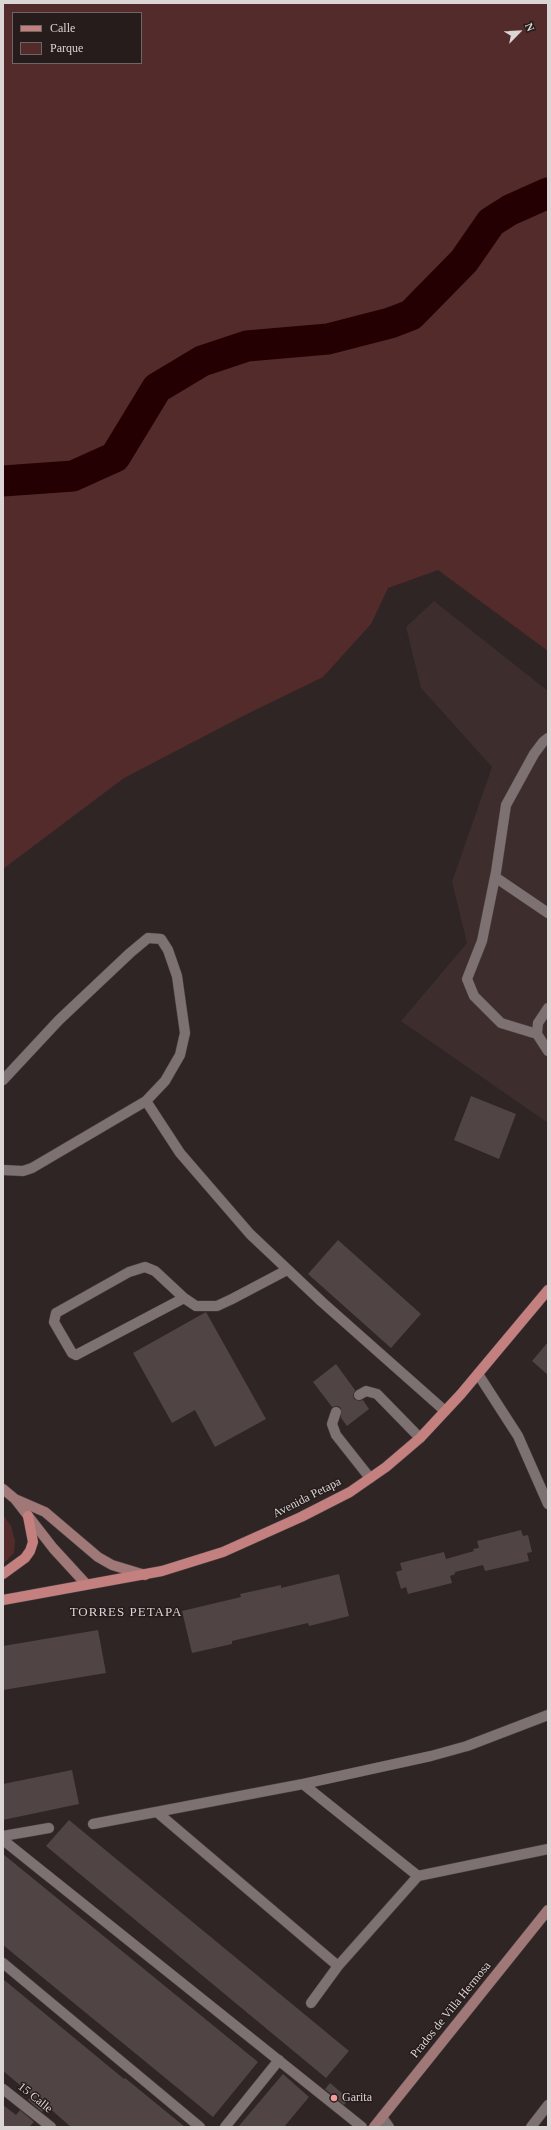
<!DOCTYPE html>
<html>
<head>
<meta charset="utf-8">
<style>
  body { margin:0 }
  #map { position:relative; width:551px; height:2130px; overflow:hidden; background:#2f2525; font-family:"Times New Roman",serif }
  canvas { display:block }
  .frame { position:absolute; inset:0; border:4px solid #dcd5d5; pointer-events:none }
  .legend { position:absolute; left:12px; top:12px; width:130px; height:52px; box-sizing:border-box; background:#251c1b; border:1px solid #6e6665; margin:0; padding:5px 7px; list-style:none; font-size:12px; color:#dcd5d5 }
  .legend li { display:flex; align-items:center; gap:8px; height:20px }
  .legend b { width:20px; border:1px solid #6e6665 }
  .north { position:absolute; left:499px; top:12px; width:40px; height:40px; -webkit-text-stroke:3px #251c1b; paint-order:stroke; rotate:66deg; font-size:11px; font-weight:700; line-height:16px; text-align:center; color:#dcd5d5 }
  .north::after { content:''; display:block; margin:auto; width:14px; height:18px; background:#dcd5d5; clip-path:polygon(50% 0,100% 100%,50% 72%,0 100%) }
</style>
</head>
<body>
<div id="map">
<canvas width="551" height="2130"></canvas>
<div class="frame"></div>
<ul class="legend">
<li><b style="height:5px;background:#c47f7f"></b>Calle</li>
<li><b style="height:11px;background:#542b2b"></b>Parque</li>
</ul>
<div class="north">N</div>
</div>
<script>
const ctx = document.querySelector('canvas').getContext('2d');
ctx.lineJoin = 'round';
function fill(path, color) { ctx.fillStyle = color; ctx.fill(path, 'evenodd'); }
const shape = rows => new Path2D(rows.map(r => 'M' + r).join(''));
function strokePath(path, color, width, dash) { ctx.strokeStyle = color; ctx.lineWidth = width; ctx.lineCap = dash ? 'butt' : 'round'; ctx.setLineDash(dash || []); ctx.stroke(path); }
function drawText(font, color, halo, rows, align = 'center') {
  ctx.font = font + ' "Times New Roman",serif'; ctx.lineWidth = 3; ctx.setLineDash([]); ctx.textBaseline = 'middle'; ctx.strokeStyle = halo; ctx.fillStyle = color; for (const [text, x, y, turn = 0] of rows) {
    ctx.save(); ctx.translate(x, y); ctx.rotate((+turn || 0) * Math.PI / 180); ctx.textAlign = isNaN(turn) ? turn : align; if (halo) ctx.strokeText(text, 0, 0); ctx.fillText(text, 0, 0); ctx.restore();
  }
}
const built = shape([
  [434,601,548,691,548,1123,401,1021,467,943,452,882,492,767,421,688,406,627]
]);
const green = shape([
  [3,3,548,3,548,651,438,570,388,588,371,624,323,677,245,715,124,778,3,869],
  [13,13,141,13,141,63,13,63],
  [3,1515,11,1526,15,1541,14,1553,3,1564]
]);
const river = shape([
  [3,481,73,476,115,457,157,388,202,361,247,346,328,339,390,323,411,315,464,261,491,222,510,210,548,193]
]);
const building = shape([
  [471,1096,516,1114,499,1159,454,1140],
  [338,1240,421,1314,391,1348,308,1274],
  [206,1312,266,1419,215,1447,195,1410,172,1423,133,1353],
  [548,1342,548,1375,532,1361],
  [336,1364,355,1390,353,1395,354,1399,359,1401,363,1400,369,1409,347,1426,341,1418,341,1408,338,1406,332,1407,313,1382],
  [521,1530,523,1536,528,1535,532,1552,527,1553,529,1561,485,1571,483,1565,455,1572,455,1574,450,1576,452,1583,408,1594,406,1587,401,1589,396,1572,402,1570,400,1563,444,1552,446,1559,474,1551,473,1549,479,1548,477,1541],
  [339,1574,349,1616,309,1626,308,1623,232,1641,232,1644,192,1653,182,1611,241,1597,240,1594,281,1585,281,1588],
  [98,1630,106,1673,3,1690,3,1646],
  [72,1770,79,1804,3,1820,3,1784],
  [69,1820,349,2051,326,2078,46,1846],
  [3,1854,258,2062,213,2117,3,1945],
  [3,1979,124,2079,125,2078,185,2127,71,2127,47,2106,42,2112,28,2100,32,2095,3,2071],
  [283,2074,309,2097,284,2127,238,2127],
  [330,2083,349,2099,344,2105,325,2089],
  [3,2105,16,2115,20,2110,34,2122,29,2127,3,2127]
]);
const lane = shape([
  [495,877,548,913],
  [548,1008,538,1023,537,1034,548,1051],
  [537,1034,501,1023,474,996,467,979,482,941,496,872,506,805,534,754,543,742,548,738],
  [3,1080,59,1020,130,953,148,938,161,939,168,950,177,976,185,1033,180,1055,165,1081,146,1101,32,1168,23,1171,3,1170],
  [146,1101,180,1153,250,1234,322,1302,445,1411],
  [184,1298,76,1355,72,1353,54,1322,56,1313,129,1272,145,1267,155,1271,184,1298,196,1306,217,1306,232,1299,287,1270],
  [478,1374,518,1436,548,1504],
  [359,1395,366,1391,377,1394,420,1438],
  [336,1412,332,1424,336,1435,370,1478]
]);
const street = shape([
  [303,1784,418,1876],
  [158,1813,338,1966],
  [93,1824,303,1784,431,1756,467,1746,548,1715],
  [3,1836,49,1828],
  [3,1840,362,2127],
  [3,1963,200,2127],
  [311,2003,338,1966,418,1876,548,1849],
  [3,2089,51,2127],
  [382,2117,389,2127],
  [225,2127,279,2060],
  [531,2127,548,2105]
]);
const secondary = shape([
  [3,1489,15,1499,53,1548,86,1584],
  [15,1499,45,1512,98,1557,112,1565,145,1575],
  [374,2127,548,1910]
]);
const primary = shape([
  [3,1574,25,1558,30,1551,33,1542,28,1516],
  [3,1600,162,1571,223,1552,301,1517,350,1492,386,1467,420,1438,461,1394,548,1290]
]);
const markers = [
  [334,2098,4,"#f59b99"]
];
const streetNames = [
  ["Avenida Petapa",307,1498,-27],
  ["Prados de Villa Hermosa",451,2010,-51],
  ["15 Calle",35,2098,39]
];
const poiNames = [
  ["Garita",342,2098]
];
const neighbourhoodNames = [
  ["TORRES PETAPA",126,1613]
];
fill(built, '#3d2d2c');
fill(green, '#542b2b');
strokePath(river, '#250002', 31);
fill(building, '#504544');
strokePath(lane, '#4a4242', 11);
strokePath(street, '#4a4242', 11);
strokePath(secondary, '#4a4242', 11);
strokePath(primary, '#4a4242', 11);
strokePath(lane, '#7d7171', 10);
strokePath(street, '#7d7171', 10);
strokePath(secondary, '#a17878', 10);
strokePath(primary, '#c47f7f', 10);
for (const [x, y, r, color] of markers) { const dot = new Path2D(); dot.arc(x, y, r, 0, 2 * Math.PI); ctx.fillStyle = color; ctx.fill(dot); strokePath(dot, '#251c1b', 1.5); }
drawText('12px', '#dcd5d5', '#251c1b', streetNames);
drawText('12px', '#dcd5d5', '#251c1b', poiNames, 'left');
ctx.letterSpacing = '1px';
drawText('13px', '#dcd5d5', '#251c1b', neighbourhoodNames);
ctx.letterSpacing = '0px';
</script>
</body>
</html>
